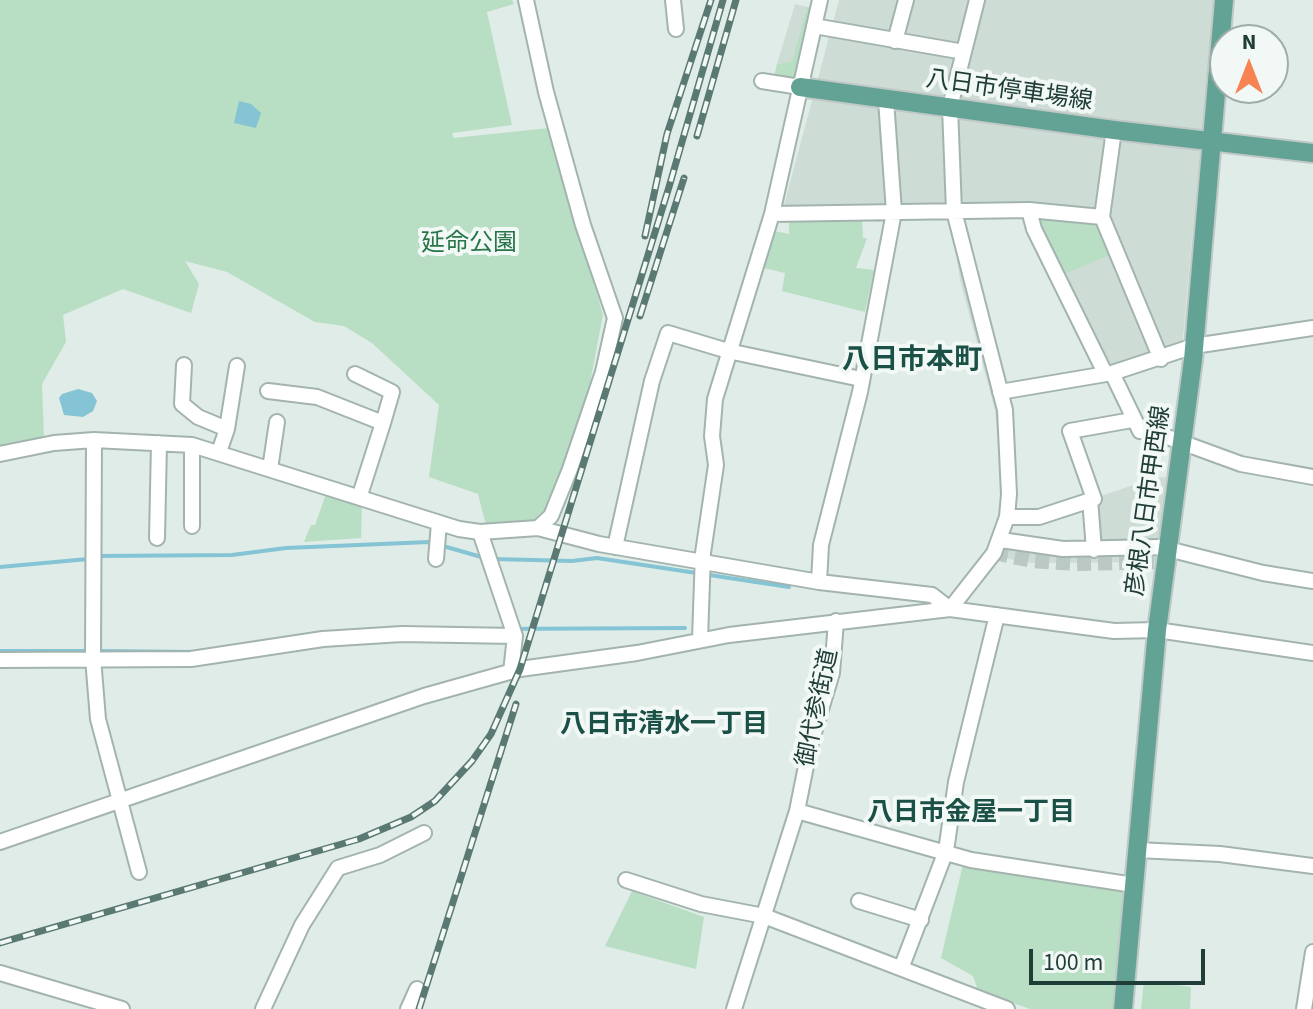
<!DOCTYPE html>
<html>
<head>
<meta charset="utf-8">
<style>
  body { margin:0 }
  #map { position:relative; width:1313px; height:1009px; overflow:hidden; background:#e0ece7; font-family:"Source Sans 3",sans-serif }
  canvas { display:block }
  .north { position:absolute; left:1209px; top:24px; width:80px; height:80px; box-sizing:border-box; background:#f1f8f5; border:2px solid #9dada9; border-radius:50%; rotate:0deg; font-size:22px; font-weight:700; line-height:32px; text-align:center; color:#203d37 }
  .north::after { content:''; display:block; margin:auto; width:28px; height:36px; background:#f88352; clip-path:polygon(50% 0,100% 100%,50% 72%,0 100%) }
  .scale { position:absolute; left:1029px; top:949px; width:176px; height:36px; box-sizing:border-box; border:4px solid #203d37; border-top:0; padding-left:10px; font-size:24px; line-height:28px; white-space:nowrap; color:#203d37; -webkit-text-stroke:6px #f1f8f5; paint-order:stroke }
</style>
</head>
<body>
<div id="map">
<canvas width="1313" height="1009"></canvas>
<div class="north">N</div>
<div class="scale">100 m</div>
</div>
<script>
const ctx = document.querySelector('canvas').getContext('2d');
ctx.lineJoin = 'round';
function fill(path, color) { ctx.fillStyle = color; ctx.fill(path, 'evenodd'); }
const shape = rows => new Path2D(rows.map(r => 'M' + r).join(''));
function strokePath(path, color, width, dash) { ctx.strokeStyle = color; ctx.lineWidth = width; ctx.lineCap = dash ? 'butt' : 'round'; ctx.setLineDash(dash || []); ctx.stroke(path); }
function drawText(font, color, halo, rows, align = 'center') {
  ctx.font = font + ' "Source Sans 3","Noto Sans JP",sans-serif'; ctx.lineWidth = 8; ctx.setLineDash([]); ctx.textBaseline = 'middle'; ctx.strokeStyle = halo; ctx.fillStyle = color; for (const [text, x, y, turn = 0] of rows) {
    ctx.save(); ctx.translate(x, y); ctx.rotate((+turn || 0) * Math.PI / 180); ctx.textAlign = isNaN(turn) ? turn : align; if (halo) ctx.strokeText(text, 0, 0); ctx.fillText(text, 0, 0); ctx.restore();
  }
}
const built = shape([
  [839,0,1214,0,1182,348,1112,373,1029,210,894,212,784,205],
  [795,4,807,7,792,61,777,64],
  [971,246,976,279,1001,367,1014,451,1016,513,1008,538,1088,545,1098,497,1154,478,1166,477,1157,562,1033,563,998,557,967,602,955,595,988,550,1004,506,995,410,960,280,955,247]
]);
const green = shape([
  [0,0,512,0,514,4,487,12,512,125,452,133,454,138,549,128,603,315,586,404,548,513,536,520,486,525,478,494,429,477,439,405,372,343,344,326,315,322,227,272,185,261,199,284,191,313,123,289,63,315,66,342,42,384,44,437,0,449],
  [807,7,812,8,795,76,790,80,774,77,777,64,792,61],
  [1040,218,1097,223,1110,255,1059,276,1037,224],
  [789,219,862,221,863,238,867,238,856,268,874,270,865,312,782,291,785,273,764,268,774,231,789,234],
  [326,494,362,506,361,538,304,542,311,525,315,525],
  [964,860,1126,884,1115,1009,1030,1009,978,990,973,976,941,958],
  [632,891,704,917,696,969,605,946],
  [1144,981,1191,987,1190,1009,1141,1009]
]);
const water = shape([
  [239,101,251,104,261,113,256,128,234,123],
  [78,389,92,393,97,401,93,411,83,417,64,415,59,398,62,394]
]);
const stream = shape([
  [97,556,232,555,286,548,429,542,485,558],
  [494,559,572,561,597,558,789,587],
  [0,567,88,559],
  [487,629,685,628],
  [0,651,88,651],
  [97,651,196,652]
]);
const minorTunnel = shape([
  [994,553,1032,561,1076,564,1167,562]
]);
const minor = shape([
  [526,0,546,92,583,225,615,318,603,372,570,469,551,516,538,528],
  [673,0,676,29],
  [814,26,964,52],
  [895,41,906,0],
  [762,81,800,87],
  [1114,130,1102,217,1161,359],
  [1029,210,1034,229,1105,373],
  [772,214,1029,210,1102,217],
  [184,365,182,404,198,417,227,429],
  [1112,373,1140,431,1148,430,1241,464,1313,477],
  [355,374,392,392,383,423],
  [268,391,317,397,383,423,360,495],
  [1000,392,1112,373,1194,346,1313,328],
  [94,440,93,658,98,719,139,872],
  [219,452,227,429,237,366],
  [0,454,54,443,94,440,192,445,459,529,480,532,538,528,599,544,819,582,932,595,950,609,1114,631,1157,630,1313,653],
  [270,469,277,422],
  [1090,499,1094,550],
  [1007,517,1039,517,1094,499,1070,431,1132,420],
  [192,526,192,445],
  [480,532,515,636,511,672],
  [157,538,159,443],
  [1001,540,1063,549,1160,547,1263,573,1313,581],
  [615,547,652,381,668,333,728,351,861,379],
  [436,559,439,523],
  [819,582,821,545,860,392,894,212,886,100],
  [700,639,703,553,716,465,712,436,715,399,772,214,820,0],
  [0,660,191,659,323,639,402,634,515,636],
  [797,811,971,860,1134,885],
  [0,842,424,696,520,669,637,653,729,635,950,609,994,553,1007,517,1009,494,1005,410,954,211,950,107,977,0],
  [1137,850,1220,854,1313,866],
  [626,880,701,904,764,916,1007,1009],
  [859,901,921,920],
  [902,966,946,851,956,782,997,615],
  [0,973,122,1009],
  [263,1009,302,925,338,868,380,855,424,833],
  [408,1009,417,989],
  [734,1009,797,811,810,746,832,673,836,621],
  [1304,1009,1313,952]
]);
const major = shape([
  [800,87,1114,130,1313,153],
  [1123,1009,1157,630,1193,360,1224,0]
]);
const rail = shape([
  [697,136,736,0],
  [645,236,667,134,711,0],
  [640,316,684,178],
  [0,943,359,839,411,817,435,801,472,761,491,734,520,669,669,187,723,0],
  [419,1009,516,704]
]);
const streetNames = [
  ["八日市停車場線",1009,92,8],
  ["彦根八日市甲西線",1150,501,-82],
  ["御代参街道",819,708,-78]
];
const parkNames = [
  ["延命公園",469,245]
];
const neighbourhoodNames = [
  ["八日市清水一丁目",664,726],
  ["八日市金屋一丁目",971,814]
];
const quarterNames = [
  ["八日市本町",912,362]
];
fill(built, '#cedcd6');
fill(green, '#b8dec4');
fill(water, '#85c4d4');
strokePath(stream, '#85c4d4', 4);
strokePath(minorTunnel, '#bac9c4', 14, [14, 7]);
strokePath(minor, '#a3b4af', 18);
strokePath(major, '#c1c9c7', 22);
strokePath(minor, '#fff', 14);
strokePath(major, '#63a396', 18);
strokePath(rail, '#5a7972', 7);
strokePath(rail, '#f1f8f5', 4, [12]);
drawText('24px', '#203d37', '#f1f8f5', streetNames);
drawText('24px', '#29754a', '#f1f8f5', parkNames);
drawText('bold 26px', '#1b5046', '#f1f8f5', neighbourhoodNames);
drawText('bold 28px', '#1b5046', '#f1f8f5', quarterNames);
</script>
</body>
</html>
